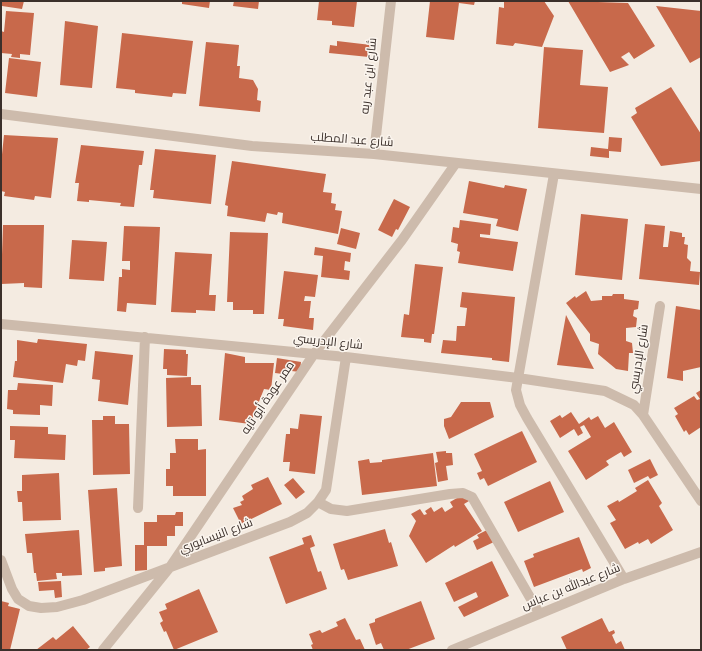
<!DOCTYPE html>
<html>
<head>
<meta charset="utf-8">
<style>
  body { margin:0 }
  #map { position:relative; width:702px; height:651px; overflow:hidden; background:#f4ebe1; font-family:"Fira Sans Condensed",sans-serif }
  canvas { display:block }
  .frame { position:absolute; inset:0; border:2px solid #3b302b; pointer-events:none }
</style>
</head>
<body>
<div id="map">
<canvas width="702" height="651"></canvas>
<div class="frame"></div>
</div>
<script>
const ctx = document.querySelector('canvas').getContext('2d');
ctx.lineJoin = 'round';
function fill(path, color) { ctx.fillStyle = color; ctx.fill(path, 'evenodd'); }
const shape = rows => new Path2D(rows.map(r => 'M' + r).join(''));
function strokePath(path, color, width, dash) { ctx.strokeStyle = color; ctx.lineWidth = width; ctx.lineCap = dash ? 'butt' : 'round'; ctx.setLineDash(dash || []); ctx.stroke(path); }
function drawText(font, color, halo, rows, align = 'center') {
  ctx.font = font + ' "Fira Sans Condensed",Cairo,sans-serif'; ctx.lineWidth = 3; ctx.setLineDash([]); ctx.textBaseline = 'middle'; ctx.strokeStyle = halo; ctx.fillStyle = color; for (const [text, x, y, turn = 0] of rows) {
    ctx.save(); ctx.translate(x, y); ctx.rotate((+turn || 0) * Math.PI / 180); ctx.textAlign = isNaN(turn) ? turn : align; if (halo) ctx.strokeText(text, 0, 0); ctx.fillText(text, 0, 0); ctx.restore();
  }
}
const building = shape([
  [2,1,24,1,22,9,2,6],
  [182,1,210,1,209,8,182,4],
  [234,1,259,1,258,9,233,6],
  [319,1,357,1,354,27,332,25,332,21,317,20],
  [430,1,475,1,474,5,459,3,454,40,426,37],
  [504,1,544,1,554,16,542,47,515,43,513,46,496,44,499,7,504,8],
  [568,1,628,3,655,46,634,59,629,52,621,57,629,65,610,72],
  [656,6,701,11,701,57,690,63],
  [6,11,34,13,30,55,20,54,20,58,11,57,12,54,1,53,1,31,4,32],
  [65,21,98,26,92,88,60,85],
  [122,33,193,41,186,94,173,93,172,97,135,93,135,90,116,88],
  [337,41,371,45,369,57,329,53,330,45,337,46],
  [206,42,239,45,237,66,240,66,239,78,253,80,258,89,257,100,261,101,260,112,199,106],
  [544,47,583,50,580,85,608,87,604,133,538,128],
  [9,58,41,62,37,97,5,93],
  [671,87,701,134,701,161,661,166,631,117,637,113,635,108],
  [4,135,58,138,51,198,35,196,34,200,4,196,5,192,1,191,1,164],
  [609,137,622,138,621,152,609,151,609,158,590,156,591,147,608,149],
  [81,145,144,151,142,165,139,165,134,207,120,206,121,203,89,200,89,202,77,201,79,183,75,183],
  [155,149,216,155,211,204,153,198,154,190,150,190],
  [232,161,326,174,323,192,332,193,331,203,336,204,335,210,342,211,338,234,282,223,283,213,278,212,277,215,267,213,265,222,227,216,228,206,225,205],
  [469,181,504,188,505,185,527,189,518,231,496,226,498,219,463,213],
  [394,199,410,207,398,230,396,229,392,237,378,230],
  [581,214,628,219,622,280,575,275],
  [460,220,491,224,490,235,480,234,480,237,518,242,513,271,458,263,460,252,457,251,458,244,451,242,453,227,459,228],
  [645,224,665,226,663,247,668,247,670,231,682,233,682,237,685,237,684,244,688,245,687,258,691,262,690,271,700,272,699,285,639,279],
  [3,225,44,225,42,288,24,287,24,283,1,284],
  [124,226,160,227,156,305,127,303,126,312,117,311,119,277,122,277,122,269,130,270,130,261,122,261],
  [341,228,360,233,356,249,337,244],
  [230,232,268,233,264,314,253,314,253,310,233,310,233,302,227,302],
  [72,240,107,242,104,281,69,279],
  [315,247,351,253,350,262,345,261,344,270,350,271,349,280,321,277,323,256,314,255],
  [175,252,212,254,209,295,216,295,215,311,196,310,196,313,171,312],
  [415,264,443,267,434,334,432,334,431,343,424,342,424,339,401,337,404,314,409,315],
  [284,271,318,275,315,297,305,296,304,301,311,301,309,318,314,318,313,330,283,326,284,319,278,319],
  [586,291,591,301,602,300,602,296,612,296,613,294,624,294,624,299,639,301,638,309,634,310,633,316,637,318,636,327,626,328,626,341,632,343,633,353,629,353,628,371,616,369,598,354,599,344,590,341,590,334,566,303,575,296,576,298],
  [462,292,515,297,509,362,492,360,492,358,441,353,443,340,456,341,457,326,465,326,467,308,460,307],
  [676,306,701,310,701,367,683,371,683,381,667,378],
  [566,315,594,369,557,365],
  [38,339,87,344,85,361,78,360,77,366,66,364,63,383,13,377,15,361,17,361,17,340,37,343],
  [164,349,186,350,186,354,188,354,187,376,167,375,167,369,163,369],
  [95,351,133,355,128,405,98,401,100,380,92,379],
  [225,353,245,357,245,363,274,363,271,390,264,389,250,424,219,420],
  [277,358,301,362,300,372,283,370,283,374,275,373],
  [191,377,191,385,201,385,202,426,167,427,166,378],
  [18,383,53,385,52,406,40,405,40,415,13,414,13,410,7,409,8,390,17,390],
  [701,390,701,427,689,435,686,430,684,432,675,416,678,414,674,408,694,396,697,400,700,399,696,393],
  [461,402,490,402,494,417,449,439,444,426,444,419,451,417],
  [571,412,579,424,589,417,591,420,598,416,605,428,614,422,632,452,624,457,621,452,606,461,609,465,586,480,568,451,591,437,584,425,580,427,583,433,578,436,574,429,560,438,550,421,560,415,562,418],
  [300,414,322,416,315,474,289,471,290,462,283,462,286,434,290,434,290,428,298,429],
  [103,416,115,416,115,424,129,424,130,474,93,475,92,420,103,420],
  [10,426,48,427,48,434,66,435,65,460,14,458,15,440,10,440],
  [522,431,537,462,488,486,484,478,480,480,477,473,482,471,474,454],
  [175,439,198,439,198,450,206,449,206,496,173,496,173,486,166,486,166,469,170,469,170,453,176,453],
  [446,451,446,453,452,453,453,465,446,466,448,480,438,482,435,463,438,462,436,452],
  [433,453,437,486,362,495,358,461,369,459,370,463,382,462,382,460],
  [650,459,658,475,650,479,648,476,634,483,628,470],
  [59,473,61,520,23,521,22,502,18,502,17,491,22,491,22,475],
  [268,477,282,504,241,524,233,508,242,505,240,502,244,500,242,496,253,489,251,485],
  [293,478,305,492,296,499,284,485],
  [648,480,662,503,659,506,673,530,651,544,648,539,639,544,638,542,625,549,610,523,616,520,607,506,618,500,619,502,637,491,635,488],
  [550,481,564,512,518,532,504,502],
  [117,488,122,566,105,568,105,571,94,572,88,490],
  [464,494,469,501,464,504,482,531,455,547,454,545,426,563,409,536,416,521,411,514,420,509,424,515,427,514,425,511,431,507,434,512,442,507,445,512,453,507,450,502],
  [176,512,183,512,183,526,175,526,175,536,167,536,167,546,147,546,147,570,135,571,135,545,144,545,144,522,157,522,157,515,175,515],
  [385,529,389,543,391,542,398,566,348,580,344,569,341,570,333,544],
  [489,529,496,541,477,550,473,541,479,538,477,535],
  [79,530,82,575,62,576,62,573,56,573,57,579,37,581,36,573,34,573,32,553,27,553,25,534],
  [311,535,315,546,310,548,318,572,321,571,327,589,286,604,269,557,304,544,302,538],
  [579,537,591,568,583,572,582,569,534,587,524,561,534,557,533,554],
  [492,561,509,596,464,617,458,607,478,597,476,592,454,602,445,583],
  [61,581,62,597,55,598,54,590,39,591,38,582],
  [199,589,218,632,174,650,166,631,164,632,160,623,163,621,159,612,167,609,165,604],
  [1,601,9,603,8,606,20,609,10,650,1,650],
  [421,601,435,639,406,650,384,650,381,643,376,645,369,624,375,622,375,619],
  [345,618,356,640,360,639,365,650,313,650,311,645,313,644,309,634,320,630,322,633,338,626,336,622],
  [602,618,609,632,614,630,615,633,612,635,616,644,621,641,625,650,567,650,561,637],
  [73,626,90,647,86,650,36,650,53,637,56,640]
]);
const minor = shape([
  [1,114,252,146,374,154,701,189],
  [374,154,391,1],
  [554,174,516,390,520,405,527,418,624,579],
  [1,324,346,357,518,378,605,391,634,405,643,415,701,501],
  [643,415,660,306],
  [318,502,331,509,347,511,450,494,463,493,472,497,539,613],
  [138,508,145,337],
  [1,560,12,589,18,599,29,606,41,608,57,607,83,600,290,522,307,513,318,502,326,490,346,357],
  [103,650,170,567,314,354,402,240,456,163],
  [452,650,624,579,701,552]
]);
const streetNames = [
  ["شارع ابن عبد ربه",369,76,-84],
  ["شارع عبد المطلب",352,140,4],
  ["شارع الإدريسي",328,342,6],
  ["شارع الإدريسي",639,359,-81],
  ["ممر عودة أبو تايه",268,398,-56],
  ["شارع النيسابوري",216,536,-21],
  ["شارع عبدالله بن عباس",571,587,-22]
];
fill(building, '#c8694b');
strokePath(minor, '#cdbbac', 10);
drawText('12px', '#3b302b', '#fbf5ee', streetNames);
</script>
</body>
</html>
